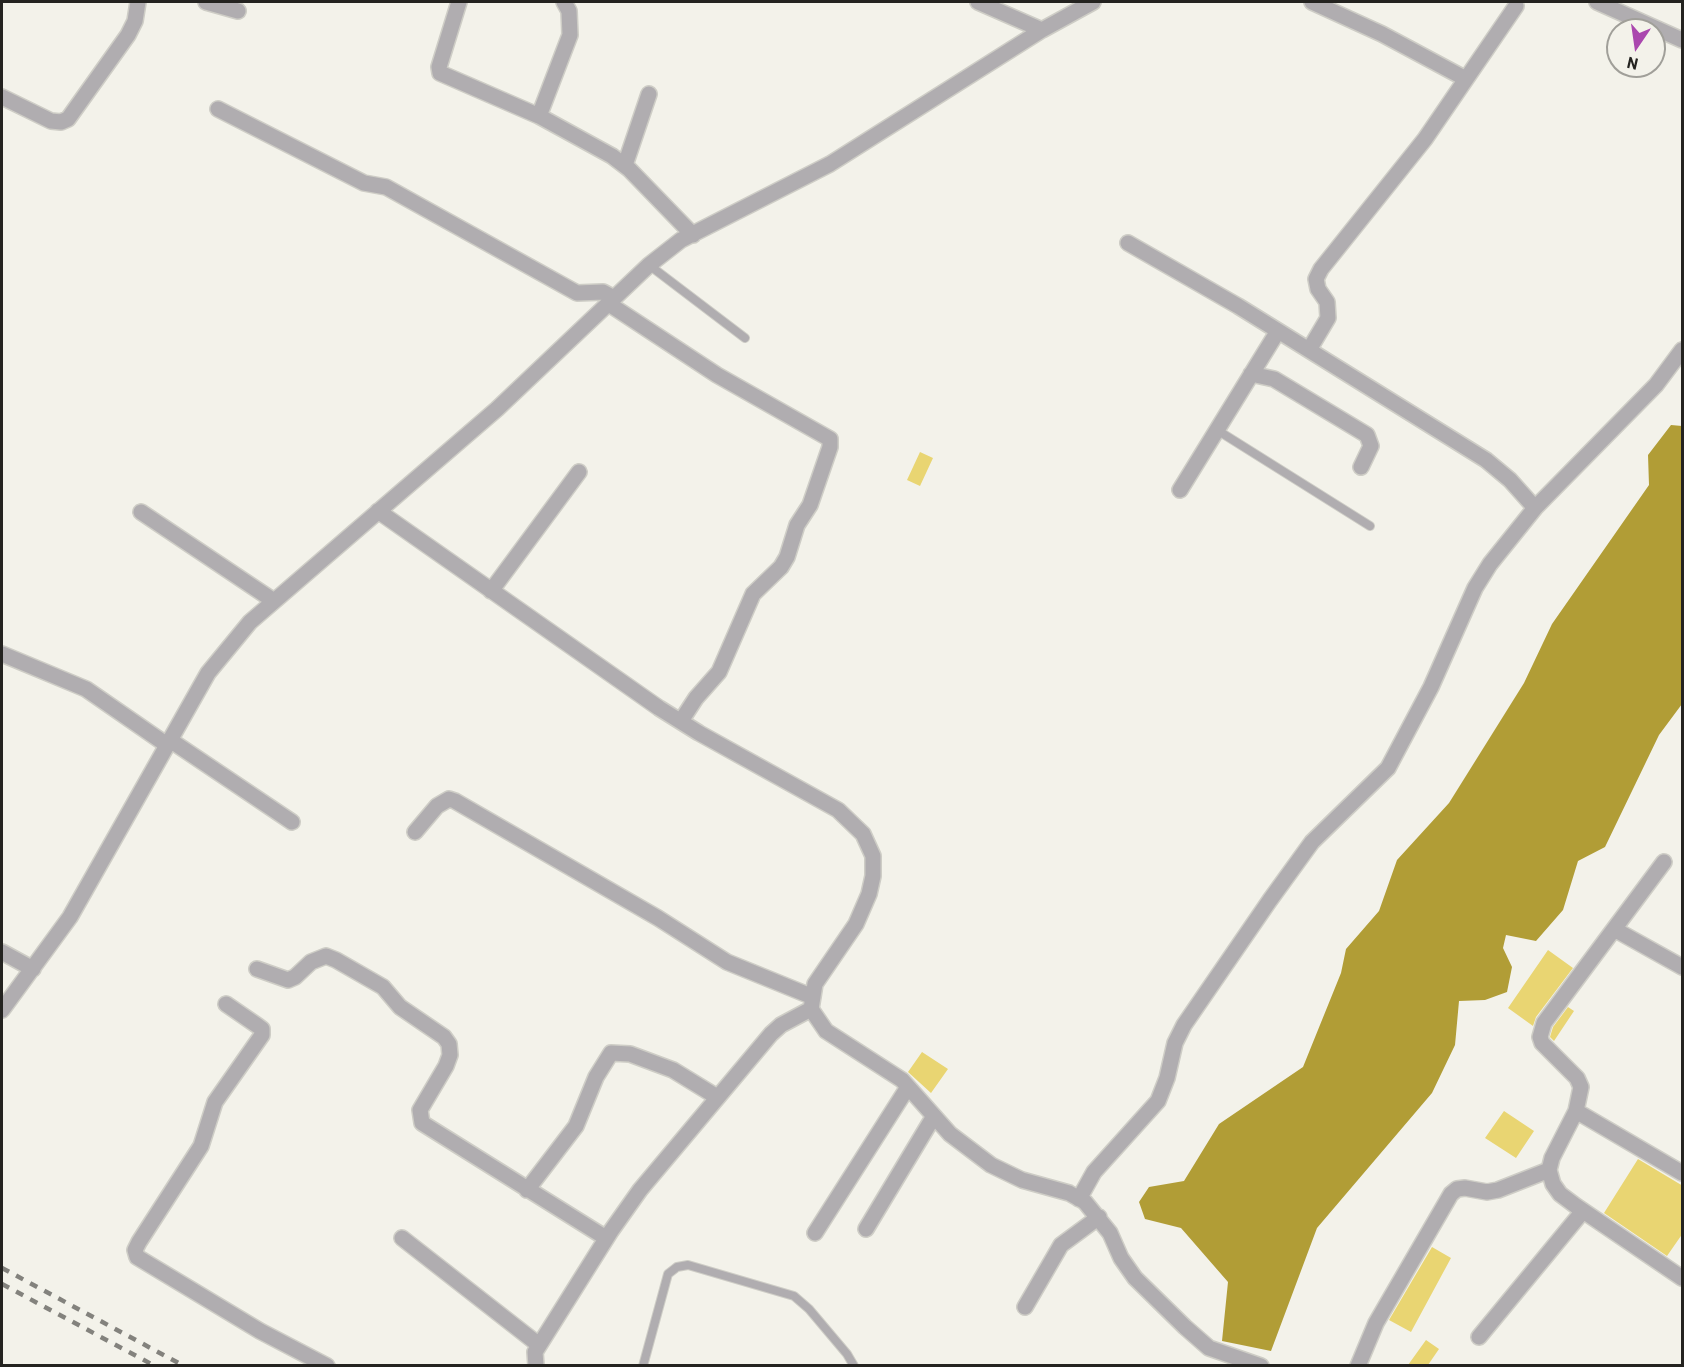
<!DOCTYPE html>
<html>
<head>
<meta charset="utf-8">
<style>
  body { margin:0 }
  #map { position:relative; width:1684px; height:1367px; overflow:hidden; background:#f3f2ea; font-family:Barlow,sans-serif }
  canvas { display:block }
  .frame { position:absolute; inset:0; border:3px solid #242320; pointer-events:none }
  .north { position:absolute; left:1606px; top:18px; width:60px; height:60px; box-sizing:border-box; background:#f3f2ea; border:2px solid #a09f99; border-radius:50%; rotate:193deg; font-size:16px; font-weight:700; line-height:24px; text-align:center; color:#242320 }
  .north::after { content:''; display:block; margin:auto; width:21px; height:27px; background:#aa47ae; clip-path:polygon(50% 0,100% 100%,50% 72%,0 100%) }
</style>
</head>
<body>
<div id="map">
<canvas width="1684" height="1367"></canvas>
<div class="frame"></div>
<div class="north">N</div>
</div>
<script>
const ctx = document.querySelector('canvas').getContext('2d');
ctx.lineJoin = 'round';
function fill(path, color) { ctx.fillStyle = color; ctx.fill(path, 'evenodd'); }
const shape = rows => new Path2D(rows.map(r => 'M' + r).join(''));
function strokePath(path, color, width, dash) { ctx.strokeStyle = color; ctx.lineWidth = width; ctx.lineCap = dash ? 'butt' : 'round'; ctx.setLineDash(dash || []); ctx.stroke(path); }
const water = shape([
  [1671,425,1682,426,1682,704,1659,735,1605,847,1578,861,1563,910,1536,941,1506,935,1503,948,1512,967,1507,992,1485,1000,1459,1001,1455,1045,1432,1093,1317,1228,1271,1351,1222,1341,1228,1282,1181,1228,1145,1219,1139,1202,1149,1187,1184,1181,1219,1124,1303,1067,1341,973,1346,949,1379,911,1397,860,1449,803,1524,683,1552,624,1649,485,1648,455]
]);
const building = shape([
  [920,452,933,458,920,486,907,480],
  [1548,950,1573,968,1536,1017,1533,1026,1508,1008],
  [1568,1007,1574,1011,1554,1041,1550,1037,1553,1027],
  [922,1052,948,1069,931,1093,908,1072],
  [1504,1111,1534,1131,1516,1158,1485,1138],
  [1638,1159,1683,1186,1683,1233,1667,1256,1604,1213],
  [1432,1247,1451,1258,1411,1332,1389,1320],
  [1426,1340,1439,1349,1428,1365,1408,1365]
]);
const service = shape([
  [649,265,745,338],
  [1217,430,1370,526],
  [643,1366,668,1274,677,1267,688,1265,794,1296,809,1309,847,1354,854,1366]
]);
const minor = shape([
  [206,2,238,11],
  [459,2,439,67,440,73,539,116,612,156,629,169,693,235],
  [978,2,1042,30],
  [1312,2,1382,34,1466,79],
  [1597,2,1682,40],
  [2,97,51,121,61,122,68,119,128,35,135,21,138,2],
  [218,109,364,183,386,187,577,293,603,292,614,298],
  [539,116,570,35,569,11,564,2],
  [625,165,649,94],
  [1128,243,1238,306,1486,460,1510,480,1535,508],
  [609,304,717,375,830,439,830,447,810,505,797,525,787,557,781,567,753,594,719,672,696,698,681,721],
  [1309,350,1328,318,1327,302,1318,289,1316,279,1321,269,1425,139,1516,6],
  [1251,374,1274,379,1367,435,1371,446,1361,467],
  [1180,490,1278,331],
  [378,511,659,708,699,733,838,810,863,834,873,856,873,876,869,894,856,924,815,984,811,1009,826,1031,902,1080,950,1134,991,1165,1022,1180,1069,1193,1085,1202,1110,1233,1121,1258,1135,1278,1185,1327,1209,1348,1261,1366],
  [141,512,274,601],
  [491,591,579,472],
  [2,654,86,689,167,745],
  [170,740,292,822],
  [415,832,437,806,449,799,455,801,658,918,727,962,813,997],
  [1664,862,1544,1023,1540,1037,1542,1043,1577,1078,1581,1087,1576,1111,1552,1158,1549,1170,1553,1184,1560,1194,1576,1206,1682,1278],
  [1614,929,1682,967],
  [2,952,33,969],
  [257,969,288,980,295,977,311,962,326,956,336,960,383,987,400,1007,444,1037,449,1044,450,1055,446,1066,420,1110,422,1123,606,1238],
  [226,1004,258,1026,262,1029,262,1035,215,1102,201,1146,139,1242,135,1250,137,1257,260,1331,327,1366],
  [2,1010,70,917,208,673,250,622,497,409,649,265,681,240,830,164,1042,30,1093,2],
  [1576,1111,1682,1173],
  [527,1190,576,1126,596,1077,611,1053,630,1054,673,1070,717,1097],
  [1079,1199,1094,1172,1158,1101,1167,1078,1175,1043,1184,1025,1270,900,1312,842,1388,768,1431,687,1475,588,1490,564,1535,508,1656,385,1682,350],
  [866,1229,934,1116],
  [815,1233,908,1087],
  [402,1238,539,1345],
  [1025,1307,1061,1245,1099,1217],
  [1479,1337,1583,1211],
  [536,1366,535,1352,611,1231,640,1190,771,1034,781,1025,811,1009],
  [1358,1366,1376,1323,1451,1194,1457,1189,1465,1188,1487,1192,1498,1190,1549,1170]
]);
const rail = shape([
  [2,1268,184,1366],
  [2,1284,155,1366]
]);
fill(water, '#b19d36');
fill(building, '#e9d572');
strokePath(service, '#cecdc6', 10);
strokePath(minor, '#cecdc6', 18);
strokePath(service, '#b0adb0', 8);
strokePath(minor, '#b0adb0', 15);
strokePath(rail, '#83827d', 4.5, [8, 8]);
</script>
</body>
</html>
